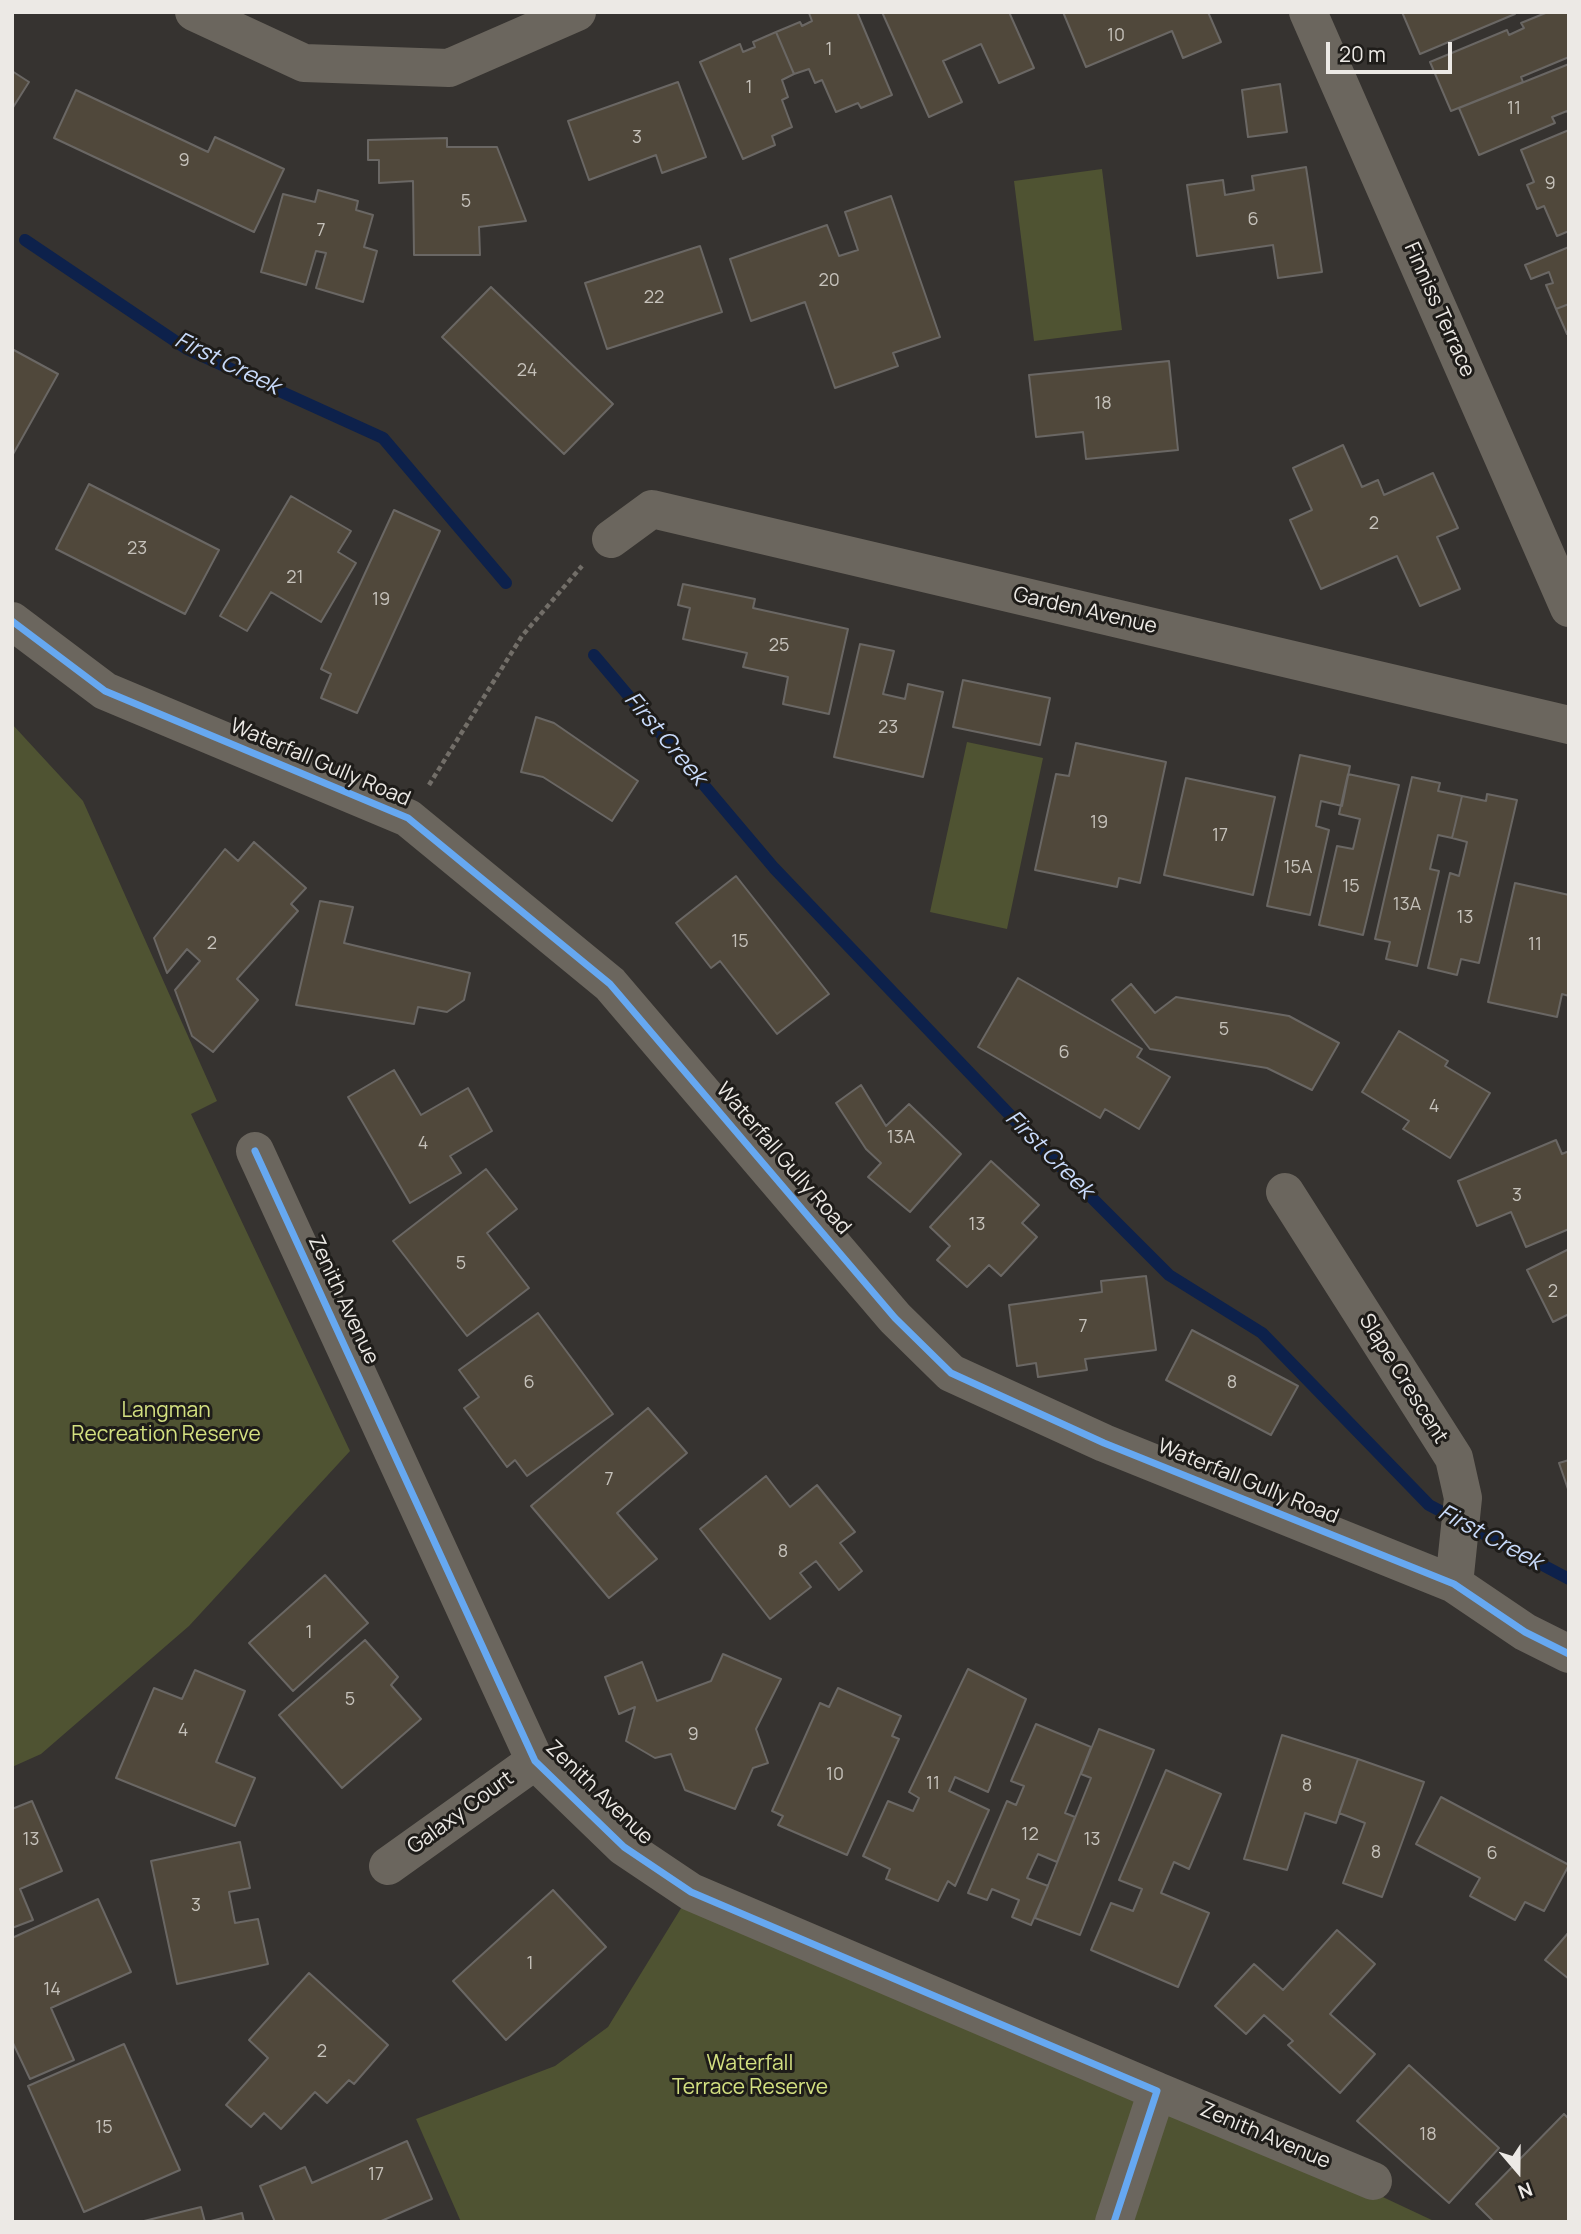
<!DOCTYPE html>
<html>
<head>
<meta charset="utf-8">
<style>
  body { margin:0 }
  #map { position:relative; width:1581px; height:2234px; overflow:hidden; background:#363330; font-family:Manrope,sans-serif }
  canvas { display:block }
  .frame { position:absolute; inset:0; border:14px solid #ece9e5; pointer-events:none }
  .north { position:absolute; left:1483px; top:2136px; width:70px; height:70px; -webkit-text-stroke:5px #1e1c19; paint-order:stroke; rotate:160deg; font-size:19px; font-weight:700; line-height:28px; text-align:center; color:#ece9e5 }
  .north::after { content:''; display:block; margin:auto; width:24px; height:32px; background:#ece9e5; clip-path:polygon(50% 0,100% 100%,50% 72%,0 100%) }
  .scale { position:absolute; left:1326px; top:42px; width:126px; height:32px; box-sizing:border-box; border:4px solid #ece9e5; border-top:0; padding-left:9px; font-size:21px; line-height:24px; white-space:nowrap; color:#ece9e5; -webkit-text-stroke:5px #1e1c19; paint-order:stroke }
</style>
</head>
<body>
<div id="map">
<canvas width="1581" height="2234"></canvas>
<div class="frame"></div>
<div class="north">N</div>
<div class="scale">20 m</div>
</div>
<script>
const ctx = document.querySelector('canvas').getContext('2d');
ctx.lineJoin = 'round';
function fill(path, color) { ctx.fillStyle = color; ctx.fill(path, 'evenodd'); }
const shape = rows => new Path2D(rows.map(r => 'M' + r).join(''));
function strokePath(path, color, width, dash) { ctx.strokeStyle = color; ctx.lineWidth = width; ctx.lineCap = dash ? 'butt' : 'round'; ctx.setLineDash(dash || []); ctx.stroke(path); }
function drawText(font, color, halo, rows, align = 'center') {
  ctx.font = font + ' Manrope,sans-serif'; ctx.lineWidth = 6; ctx.setLineDash([]); ctx.textBaseline = 'middle'; ctx.strokeStyle = halo; ctx.fillStyle = color; for (const [text, x, y, turn = 0] of rows) {
    ctx.save(); ctx.translate(x, y); ctx.rotate((+turn || 0) * Math.PI / 180); ctx.textAlign = isNaN(turn) ? turn : align; if (halo) ctx.strokeText(text, 0, 0); ctx.fillText(text, 0, 0); ctx.restore();
  }
}
const green = shape([
  [1102,169,1122,330,1034,341,1014,181],
  [12,724,83,801,217,1101,191,1114,350,1451,189,1626,41,1754,12,1767],
  [967,742,1043,758,1007,929,930,912],
  [691,1892,1157,2091,1436,2222,461,2222,416,2119,555,2066,608,2027]
]);
const stream = shape([
  [25,240,187,349,383,438,506,583],
  [594,655,774,868,1028,1134,1169,1275,1262,1333,1429,1505,1569,1579]
]);
const building = shape([
  [857,12,892,95,861,108,858,103,836,112,822,80,815,83,809,69,794,74,776,32,800,22,802,26,812,21,809,13,812,12,857,12],
  [882,12,1009,12,1034,68,999,83,981,44,943,61,962,102,929,117,882,12],
  [1063,12,1208,12,1221,42,1183,58,1172,31,1086,67,1063,12],
  [1402,12,1514,12,1515,14,1420,54,1402,12],
  [1548,12,1569,12,1569,57,1521,77,1523,82,1451,111,1430,62,1507,30,1509,35,1524,28,1521,23,1548,12],
  [776,32,794,74,782,80,788,97,782,100,792,127,772,136,775,145,743,159,700,62,740,44,743,52,755,47,753,42,776,32],
  [1569,64,1569,115,1567,111,1552,117,1555,123,1479,155,1459,108,1569,64],
  [12,71,29,82,12,109,12,71],
  [678,82,706,157,662,173,656,155,589,180,568,121,678,82],
  [1280,84,1287,132,1248,137,1242,90,1280,84],
  [76,90,208,152,215,137,284,169,254,232,54,138,76,90],
  [1569,130,1569,231,1557,236,1544,206,1537,209,1527,185,1534,182,1521,150,1569,130],
  [447,138,447,147,497,147,526,221,479,227,480,255,414,255,413,181,379,183,379,160,368,160,368,140,447,138],
  [1306,167,1322,272,1278,278,1273,245,1197,256,1187,185,1223,180,1225,195,1254,190,1252,176,1306,167],
  [318,190,358,201,356,210,373,215,364,247,377,251,363,302,316,288,326,253,316,251,306,285,261,272,283,194,315,202,318,190],
  [891,196,940,337,893,353,898,366,835,388,805,302,751,321,730,259,827,225,839,256,858,250,845,212,891,196],
  [700,246,722,312,607,349,585,283,700,246],
  [1569,247,1569,304,1556,309,1546,285,1553,283,1549,272,1531,279,1525,265,1569,247],
  [491,287,613,404,564,454,442,337,491,287],
  [1569,304,1569,333,1567,334,1556,309,1569,304],
  [12,349,58,374,12,456,12,349],
  [1169,361,1178,450,1086,459,1083,432,1036,437,1029,375,1169,361],
  [1343,445,1362,487,1378,480,1384,495,1433,473,1458,528,1437,537,1460,589,1420,606,1397,556,1321,589,1290,520,1312,510,1293,468,1343,445],
  [89,484,219,550,185,614,56,549,89,484],
  [291,496,351,531,338,552,356,563,321,622,271,592,247,631,220,616,291,496],
  [394,510,440,531,357,713,321,698,331,674,321,669,394,510],
  [683,584,755,599,753,608,848,629,829,714,783,704,788,677,743,667,747,653,683,639,690,608,678,605,683,584],
  [860,644,894,651,883,694,905,699,908,684,943,692,923,777,834,757,860,644],
  [963,680,1050,698,1040,745,953,727,963,680],
  [536,717,554,723,638,781,612,821,543,777,521,772,536,717],
  [1076,743,1166,762,1140,883,1119,878,1117,887,1035,870,1056,774,1069,776,1076,743],
  [1300,755,1350,766,1342,806,1321,801,1316,826,1329,830,1310,915,1267,906,1300,755],
  [1348,774,1399,785,1363,935,1319,925,1337,846,1353,849,1360,819,1339,814,1348,774],
  [1412,777,1440,783,1438,791,1462,796,1452,838,1438,835,1430,869,1439,871,1417,966,1386,959,1390,942,1375,939,1412,777],
  [1186,778,1275,797,1253,895,1164,875,1186,778],
  [1487,794,1517,800,1479,963,1461,959,1457,975,1428,968,1450,873,1459,876,1467,842,1452,838,1462,796,1486,801,1487,794],
  [254,842,306,888,291,904,298,911,237,979,258,1000,213,1052,192,1036,175,990,200,961,187,949,167,973,154,938,225,849,238,861,254,842],
  [736,876,829,994,777,1034,720,961,711,968,676,923,736,876],
  [1515,883,1569,895,1569,996,1562,994,1557,1017,1488,1002,1515,883],
  [320,901,353,907,344,943,470,973,464,1000,447,1012,418,1007,414,1024,296,1005,320,901],
  [1018,978,1142,1049,1137,1057,1170,1077,1139,1129,1105,1109,1100,1118,978,1047,1018,978],
  [1131,984,1155,1013,1176,997,1289,1016,1339,1043,1312,1090,1267,1068,1150,1049,1112,1000,1131,984],
  [1399,1031,1448,1061,1445,1066,1490,1093,1450,1158,1403,1129,1409,1121,1362,1092,1399,1031],
  [394,1070,421,1115,468,1088,492,1131,450,1156,461,1173,410,1203,348,1097,394,1070],
  [861,1085,886,1126,909,1104,961,1154,910,1212,868,1177,881,1163,866,1149,836,1103,861,1085],
  [1556,1140,1562,1154,1569,1151,1569,1229,1526,1247,1511,1212,1477,1226,1458,1181,1556,1140],
  [991,1161,1039,1205,1022,1223,1037,1237,1001,1276,989,1265,967,1287,937,1260,950,1246,930,1227,991,1161],
  [486,1169,517,1209,487,1233,529,1288,467,1336,393,1241,486,1169],
  [1569,1249,1569,1314,1553,1322,1527,1270,1569,1249],
  [1146,1276,1156,1350,1085,1359,1087,1370,1038,1377,1036,1363,1017,1366,1009,1305,1102,1292,1101,1281,1146,1276],
  [538,1313,613,1414,527,1476,515,1460,507,1467,464,1408,479,1397,459,1370,538,1313],
  [1192,1330,1298,1386,1271,1435,1166,1380,1192,1330],
  [648,1408,687,1453,617,1513,657,1559,609,1598,531,1506,648,1408],
  [1569,1460,1569,1492,1559,1463,1569,1460],
  [766,1476,790,1507,817,1485,855,1532,840,1543,862,1571,839,1590,816,1561,800,1573,811,1587,770,1619,700,1529,766,1476],
  [325,1575,368,1623,293,1691,249,1643,325,1575],
  [365,1640,398,1677,391,1685,421,1719,342,1788,279,1715,365,1640],
  [723,1654,781,1679,756,1729,768,1763,753,1768,735,1809,685,1790,671,1754,655,1758,626,1741,635,1707,619,1714,605,1677,642,1662,657,1701,711,1681,723,1654],
  [968,1669,1026,1699,988,1792,955,1777,949,1791,989,1810,955,1886,948,1881,938,1901,886,1879,890,1869,863,1856,888,1801,913,1811,919,1798,909,1792,968,1669],
  [195,1670,245,1691,216,1762,255,1778,235,1826,116,1778,154,1688,182,1699,195,1670],
  [838,1688,901,1716,892,1736,899,1739,847,1855,778,1825,783,1816,772,1811,820,1703,829,1707,838,1688],
  [1036,1724,1091,1747,1065,1813,1075,1817,1057,1862,1038,1854,1027,1878,1048,1886,1031,1925,1012,1917,1019,1900,992,1889,987,1900,968,1893,1007,1801,1016,1805,1024,1786,1011,1781,1036,1724],
  [1099,1729,1154,1750,1080,1935,1035,1918,1091,1778,1081,1774,1099,1729],
  [1282,1735,1358,1759,1336,1823,1305,1813,1287,1870,1244,1859,1282,1735],
  [1358,1759,1424,1782,1382,1897,1343,1883,1365,1823,1339,1813,1358,1759],
  [1166,1770,1221,1794,1189,1869,1174,1862,1161,1893,1209,1913,1178,1987,1091,1950,1111,1903,1133,1911,1142,1889,1119,1880,1166,1770],
  [1441,1797,1569,1865,1544,1911,1525,1902,1515,1920,1470,1896,1480,1878,1416,1844,1441,1797],
  [32,1801,62,1871,20,1889,33,1920,12,1928,12,1809,32,1801],
  [240,1842,250,1888,229,1892,235,1923,258,1919,268,1964,177,1984,151,1861,240,1842],
  [553,1890,606,1947,506,2040,453,1981,553,1890],
  [98,1899,131,1972,51,2008,74,2060,30,2079,12,2041,12,1938,98,1899],
  [1337,1930,1375,1964,1330,2014,1375,2054,1340,2093,1288,2045,1293,2041,1264,2015,1246,2034,1215,2006,1254,1964,1283,1990,1337,1930],
  [1569,1932,1569,1979,1545,1960,1569,1932],
  [309,1973,388,2045,354,2084,349,2080,327,2103,315,2092,281,2129,264,2113,251,2127,226,2105,268,2058,249,2040,309,1973],
  [124,2044,180,2170,84,2212,28,2086,124,2044],
  [1409,2065,1499,2148,1449,2203,1357,2121,1409,2065],
  [1564,2114,1569,2119,1569,2222,1494,2222,1476,2204,1564,2114],
  [407,2141,432,2199,379,2222,275,2222,260,2186,305,2167,312,2183,407,2141],
  [201,2207,205,2222,144,2221,201,2207],
  [242,2213,244,2222,207,2222,242,2213]
]);
const path = shape([
  [429,785,522,636,582,566]
]);
const minor = shape([
  [194,12,304,63,449,68,577,12],
  [1308,12,1569,608],
  [611,539,652,509,1569,725],
  [12,621,105,691,408,818,610,984,895,1318,951,1373,1104,1443,1454,1584,1525,1632,1569,1654],
  [255,1151,535,1761,624,1847,691,1892,1157,2091,1114,2222],
  [1285,1192,1454,1458,1463,1498,1454,1584],
  [388,1866,535,1761],
  [1157,2091,1373,2181]
]);
const cycleway = shape([
  [12,621,105,691,408,818,610,984,895,1318,951,1373,1104,1443,1454,1584,1525,1632,1569,1654],
  [255,1151,535,1761,624,1847,691,1892,1157,2091,1114,2222]
]);
const numberNames = [
  ["10",1116,36],
  ["1",829,50],
  ["1",749,88],
  ["11",1514,109],
  ["3",637,138],
  ["9",184,161],
  ["9",1550,184],
  ["5",466,202],
  ["6",1253,220],
  ["7",321,231],
  ["20",829,281],
  ["22",654,298],
  ["24",527,371],
  ["18",1103,404],
  ["2",1374,524],
  ["23",137,549],
  ["21",295,578],
  ["19",381,600],
  ["25",779,646],
  ["23",888,728],
  ["19",1099,823],
  ["17",1220,836],
  ["15A",1298,868],
  ["15",1351,887],
  ["13A",1407,905],
  ["13",1465,918],
  ["15",740,942],
  ["2",212,944],
  ["11",1535,945],
  ["5",1224,1030],
  ["6",1064,1053],
  ["4",1434,1107],
  ["13A",901,1138],
  ["4",423,1144],
  ["3",1517,1196],
  ["13",977,1225],
  ["5",461,1264],
  ["2",1553,1292],
  ["7",1083,1327],
  ["6",529,1383],
  ["8",1232,1383],
  ["7",609,1480],
  ["8",783,1552],
  ["1",309,1633],
  ["5",350,1700],
  ["4",183,1731],
  ["9",693,1735],
  ["10",835,1775],
  ["11",933,1784],
  ["8",1307,1786],
  ["12",1030,1835],
  ["13",31,1840],
  ["13",1092,1840],
  ["8",1376,1853],
  ["6",1492,1854],
  ["3",196,1906],
  ["1",530,1964],
  ["14",52,1990],
  ["2",322,2052],
  ["15",104,2128],
  ["18",1428,2135],
  ["17",376,2175]
];
const streetNames = [
  ["Finniss Terrace",1439,310,66],
  ["Garden Avenue",1085,611,13],
  ["Waterfall Gully Road",320,763,23],
  ["Waterfall Gully Road",783,1159,49],
  ["Zenith Avenue",343,1300,65],
  ["Slape Crescent",1403,1379,58],
  ["Waterfall Gully Road",1248,1482,22],
  ["Zenith Avenue",599,1793,44],
  ["Galaxy Court",461,1813,-36],
  ["Zenith Avenue",1265,2136,23]
];
const parkNames = [
  ["Langman",166,1411],
  ["Recreation Reserve",166,1435],
  ["Waterfall",750,2064],
  ["Terrace Reserve",750,2088]
];
const waterNames = [
  ["First Creek",227,364,26],
  ["First Creek",665,739,50],
  ["First Creek",1049,1155,45],
  ["First Creek",1490,1538,28]
];
fill(green, '#4f5332');
strokePath(stream, '#0d214b', 12);
fill(building, '#50483b');
strokePath(building, '#6a6764', 2);
strokePath(path, '#726e68', 4.5, [5, 3.5]);
strokePath(minor, '#6b665e', 38);
strokePath(cycleway, '#66a8f1', 7);
drawText('18px', '#c5c1ba', null, numberNames);
drawText('21px', '#ece9e5', '#1e1c19', streetNames);
drawText('21px', '#d4e181', '#1e1c19', parkNames);
drawText('italic 23px', '#c8dafa', '#1e1c19', waterNames);
</script>
</body>
</html>
